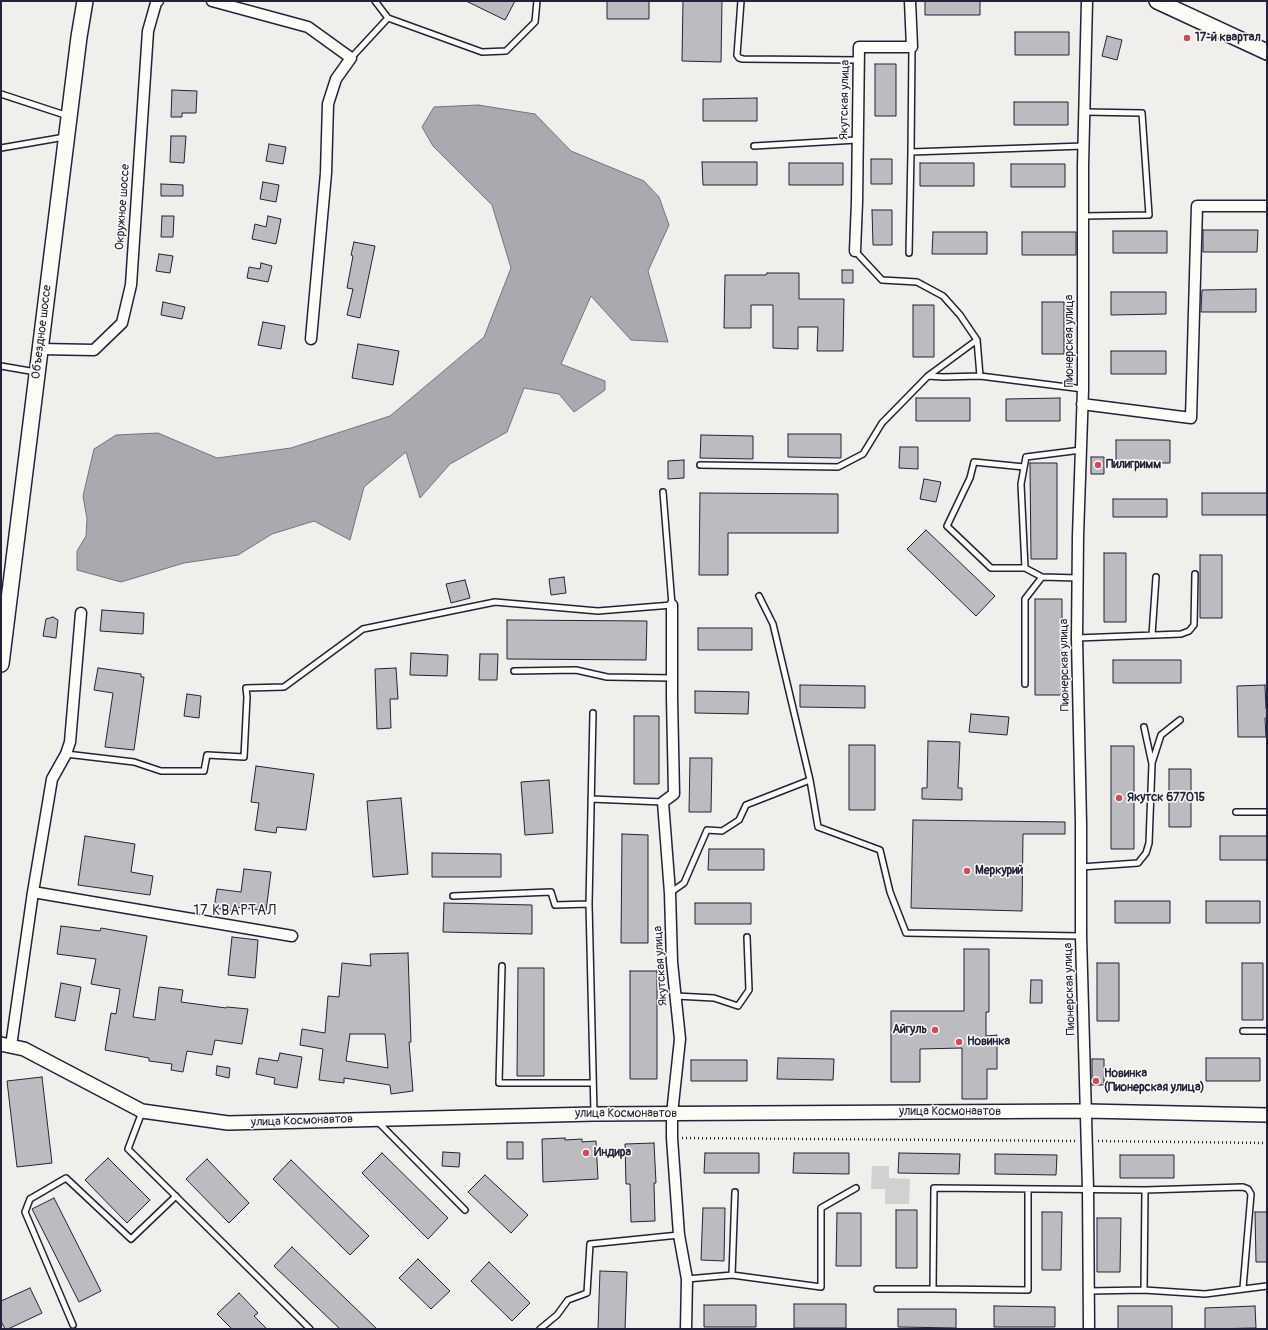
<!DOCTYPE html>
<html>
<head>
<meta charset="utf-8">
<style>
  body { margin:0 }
  #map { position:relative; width:1268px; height:1330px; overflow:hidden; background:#f0efec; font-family:Pangolin,sans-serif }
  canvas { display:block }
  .frame { position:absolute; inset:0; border:2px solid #22223b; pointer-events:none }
</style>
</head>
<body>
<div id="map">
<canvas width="1268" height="1330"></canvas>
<div class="frame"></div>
</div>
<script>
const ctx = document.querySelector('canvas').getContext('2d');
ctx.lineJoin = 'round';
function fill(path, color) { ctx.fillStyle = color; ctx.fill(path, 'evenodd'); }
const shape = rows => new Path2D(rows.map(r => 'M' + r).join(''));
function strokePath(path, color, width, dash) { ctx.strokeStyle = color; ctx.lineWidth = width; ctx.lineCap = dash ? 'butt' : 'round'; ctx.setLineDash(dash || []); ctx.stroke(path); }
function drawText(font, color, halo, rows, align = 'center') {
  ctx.font = font + ' Pangolin,sans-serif'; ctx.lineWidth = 3; ctx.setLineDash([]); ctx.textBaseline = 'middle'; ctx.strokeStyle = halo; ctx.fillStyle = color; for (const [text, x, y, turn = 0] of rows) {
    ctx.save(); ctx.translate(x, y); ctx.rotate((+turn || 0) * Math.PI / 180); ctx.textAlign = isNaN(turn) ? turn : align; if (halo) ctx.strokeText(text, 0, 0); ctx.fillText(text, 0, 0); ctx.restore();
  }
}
const green = shape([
  [872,1166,889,1166,889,1178,910,1179,909,1204,885,1204,885,1189,871,1189]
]);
const water = shape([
  [478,105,535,114,571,151,644,181,659,197,669,225,648,271,668,342,631,340,591,296,561,364,605,381,605,390,574,412,559,394,524,388,507,432,450,464,420,498,406,452,364,487,350,540,314,521,272,534,238,555,184,563,121,582,77,570,77,551,86,536,87,519,83,496,94,449,116,435,158,433,217,458,291,448,390,416,484,337,511,268,492,205,433,146,422,127,434,107,478,105]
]);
const building = shape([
  [466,1,515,1,505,20,466,1],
  [607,1,649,1,649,19,607,19,607,1],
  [683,1,722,1,721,62,682,61,683,1],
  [925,1,980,1,980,15,925,15,925,1],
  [1015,32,1069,32,1069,55,1015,55,1015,32],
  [1107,36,1122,40,1117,60,1102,56,1107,36],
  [875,64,896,64,896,116,875,116,875,64],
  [172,90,197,91,196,113,182,113,182,117,171,117,172,90],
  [757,98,757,121,703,121,703,99,757,98],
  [1014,102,1068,102,1068,125,1014,125,1014,102],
  [171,136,186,136,184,163,170,162,171,136],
  [269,144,286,147,283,164,266,161,269,144],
  [871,159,892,159,892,184,871,184,871,159],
  [702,162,757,162,757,185,703,185,702,162],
  [789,163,843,163,843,185,789,185,789,163],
  [920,163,974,163,974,186,920,186,920,163],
  [1011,164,1065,164,1065,187,1011,187,1011,164],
  [263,182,279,185,276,202,260,199,263,182],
  [161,184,183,185,183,196,161,196,161,184],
  [872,210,892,210,892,245,873,245,872,210],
  [162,216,174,216,173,237,161,237,162,216],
  [268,216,281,219,276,244,252,239,255,224,266,227,268,216],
  [1203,230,1258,230,1257,252,1203,252,1203,230],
  [1113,231,1167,231,1167,253,1113,253,1113,231],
  [933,232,987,232,987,254,932,254,933,232],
  [1022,232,1076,232,1076,255,1022,255,1022,232],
  [354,242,375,246,360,318,347,315,353,289,347,288,353,256,351,255,354,242],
  [159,254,173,256,170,273,156,271,159,254],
  [261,263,272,266,268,282,247,278,249,267,260,269,261,263],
  [842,270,853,270,853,283,842,283,842,270],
  [767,273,799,273,799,299,844,299,843,351,817,351,818,327,798,327,798,349,773,348,773,305,751,305,751,328,724,328,725,275,766,275,767,273],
  [1256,289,1256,312,1201,312,1202,290,1256,289],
  [1111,292,1166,292,1166,314,1111,315,1111,292],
  [163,302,185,307,182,319,161,315,163,302],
  [1042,302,1064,302,1064,354,1042,354,1042,302],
  [913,305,934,305,934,357,913,357,913,305],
  [263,322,285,326,281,349,258,345,263,322],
  [358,344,399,351,393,385,352,378,358,344],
  [1111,351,1166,351,1166,374,1111,374,1111,351],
  [916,398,970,398,970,421,916,421,916,398],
  [1060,398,1060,421,1006,421,1006,399,1060,398],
  [788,434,841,434,841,458,788,457,788,434],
  [701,435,753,436,753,459,700,458,701,435],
  [1116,440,1170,440,1170,463,1116,463,1116,440],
  [900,447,918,447,918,469,899,468,900,447],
  [1091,457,1104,457,1104,474,1091,474,1091,457],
  [684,460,684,478,668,479,668,461,684,460],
  [1030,463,1057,463,1057,559,1031,559,1030,463],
  [924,479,941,482,936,502,920,499,924,479],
  [700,493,838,494,838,533,728,533,728,575,699,575,700,493],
  [1202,493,1267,493,1267,515,1202,515,1202,493],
  [1113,499,1167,499,1167,517,1113,517,1113,499],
  [926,530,995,596,976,616,907,549,926,530],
  [1104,553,1126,553,1126,622,1104,622,1104,553],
  [1200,555,1222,555,1222,618,1200,618,1200,555],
  [564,577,566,593,551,595,549,579,564,577],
  [465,580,470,598,451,603,446,584,465,580],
  [1035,599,1062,599,1062,695,1035,695,1035,599],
  [102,610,144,613,143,634,100,631,102,610],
  [53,617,58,620,56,638,43,636,46,619,53,617],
  [507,620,647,621,646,660,507,659,507,620],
  [698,628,752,628,752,650,698,650,698,628],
  [411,653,448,655,447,676,410,675,411,653],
  [480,654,498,654,497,680,479,680,480,654],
  [1113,660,1181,660,1181,683,1113,683,1113,660],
  [98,668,141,674,141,677,144,677,134,750,105,747,113,693,94,690,98,668],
  [396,668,398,699,390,699,391,728,377,729,375,669,396,668],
  [800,685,865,686,865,708,800,707,800,685],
  [1265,685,1266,709,1267,708,1267,718,1265,718,1266,737,1238,737,1237,686,1265,685],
  [695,691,749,692,748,714,695,713,695,691],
  [187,694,201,696,199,718,184,716,187,694],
  [971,714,1009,717,1007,735,969,732,971,714],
  [634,716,659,716,659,784,634,784,634,716],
  [928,741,960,742,958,788,962,788,962,800,922,799,922,788,927,788,928,741],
  [849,745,875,745,875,810,849,810,849,745],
  [1111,746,1134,746,1134,849,1111,849,1111,746],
  [690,758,712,758,711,812,689,812,690,758],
  [256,766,314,774,306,830,277,827,276,833,255,830,259,803,251,802,256,766],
  [1169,769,1191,769,1191,827,1169,827,1169,769],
  [549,780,553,833,525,835,521,782,549,780],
  [401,798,408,874,373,877,367,801,401,798],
  [913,820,1065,822,1065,834,1023,834,1022,911,911,908,913,820],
  [622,834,648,835,648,943,621,943,622,834],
  [85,836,135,844,131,872,153,876,150,895,78,885,85,836],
  [1220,836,1267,836,1267,860,1220,860,1220,836],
  [709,849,764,849,764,870,708,870,709,849],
  [432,853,501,854,501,877,432,877,432,853],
  [244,869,271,872,266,911,235,907,235,911,214,908,217,889,241,892,244,869],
  [1115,901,1170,901,1170,923,1115,923,1115,901],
  [1206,901,1260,901,1260,923,1206,923,1206,901],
  [444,903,532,905,532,934,443,932,444,903],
  [695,903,751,903,751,924,695,924,695,903],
  [61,926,100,931,101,928,147,936,133,1017,155,1020,159,987,183,990,181,1002,226,1008,227,1007,248,1009,242,1044,215,1040,212,1055,187,1051,183,1072,171,1070,172,1064,149,1061,149,1058,105,1050,111,1013,116,1014,120,989,91,984,96,959,57,954,61,926],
  [232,937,258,940,255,978,228,975,232,937],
  [964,949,989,949,989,1012,986,1012,986,1036,997,1035,997,1069,987,1069,987,1099,962,1099,962,1048,920,1049,920,1082,891,1082,891,1011,964,1011,964,949],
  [408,953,411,1042,409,1042,413,1091,391,1094,390,1085,344,1078,344,1083,319,1080,323,1049,300,1045,302,1029,325,1033,328,996,339,997,342,963,371,966,370,954,408,953],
  [350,1034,385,1034,388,1068,346,1061,350,1034],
  [1097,963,1119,963,1119,1021,1097,1021,1097,963],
  [1242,963,1263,963,1263,1020,1242,1020,1242,963],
  [518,968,544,968,544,1076,517,1076,518,968],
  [630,971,657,971,657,1079,630,1079,630,971],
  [1031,980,1042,980,1042,1003,1030,1003,1031,980],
  [61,983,81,987,75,1021,55,1017,61,983],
  [280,1053,302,1057,297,1088,274,1084,275,1078,256,1074,259,1058,278,1061,280,1053],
  [778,1058,834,1059,833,1080,777,1079,778,1058],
  [1206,1058,1260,1058,1260,1081,1206,1081,1206,1058],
  [1092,1059,1104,1059,1104,1085,1092,1085,1092,1059],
  [691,1060,747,1060,747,1081,691,1081,691,1060],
  [217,1066,230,1068,229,1078,216,1075,217,1066],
  [42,1077,52,1163,17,1167,7,1081,42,1077],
  [565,1138,565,1140,582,1139,582,1142,596,1141,598,1179,543,1182,542,1139,565,1138],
  [507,1142,523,1142,523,1159,507,1159,507,1142],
  [654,1143,656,1183,654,1183,655,1221,631,1222,630,1184,626,1184,625,1144,654,1143],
  [443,1152,460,1153,459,1167,442,1166,443,1152],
  [382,1153,448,1218,428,1239,362,1173,382,1153],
  [705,1153,759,1153,759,1173,704,1173,705,1153],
  [794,1153,849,1153,849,1174,793,1173,794,1153],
  [899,1153,960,1154,959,1174,898,1173,899,1153],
  [995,1154,1057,1155,1056,1175,995,1174,995,1154],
  [1120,1155,1174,1155,1174,1178,1120,1178,1120,1155],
  [108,1158,150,1200,127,1223,85,1180,108,1158],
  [207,1159,249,1203,229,1223,186,1179,207,1159],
  [291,1160,369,1236,350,1255,273,1179,291,1160],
  [485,1175,528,1215,511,1233,468,1192,485,1175],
  [54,1198,101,1291,79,1302,32,1209,54,1198],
  [703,1208,725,1208,724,1261,701,1260,703,1208],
  [896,1210,917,1210,917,1268,896,1268,896,1210],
  [1042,1212,1062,1212,1061,1270,1042,1270,1042,1212],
  [1255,1212,1267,1212,1267,1262,1256,1262,1255,1212],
  [837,1213,861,1213,861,1266,836,1266,837,1213],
  [1097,1218,1121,1218,1120,1272,1097,1272,1097,1218],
  [292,1247,377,1329,340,1329,274,1266,292,1247],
  [418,1259,450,1291,431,1309,399,1278,418,1259],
  [489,1262,530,1303,512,1321,471,1281,489,1262],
  [600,1271,627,1272,625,1329,598,1329,600,1271],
  [30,1288,42,1313,8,1329,5,1329,1,1321,1,1301,30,1288],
  [239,1293,258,1313,254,1316,267,1329,232,1329,217,1314,239,1293],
  [794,1304,846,1304,846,1328,794,1328,794,1304],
  [704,1305,756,1305,756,1327,704,1327,704,1305],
  [994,1306,1055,1307,1055,1327,994,1327,994,1306],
  [1118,1306,1172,1306,1172,1329,1118,1329,1118,1306],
  [1255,1306,1256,1328,1205,1329,1205,1308,1255,1306],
  [898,1309,956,1309,956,1328,898,1327,898,1309]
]);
const path = shape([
  [682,1138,1077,1141],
  [1098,1141,1267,1143]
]);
const service = shape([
  [741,1,737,55,739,58,743,59,859,60],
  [388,18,482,52,506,51,535,22,537,1],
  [912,47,911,152,1084,146],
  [351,58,388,18,375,1],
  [1,94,68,116],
  [754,146,857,140],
  [1,148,65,137],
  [1083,216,1149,215,1142,113,1085,112],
  [909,253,911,152],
  [977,340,980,376],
  [1,366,36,372],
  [928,376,943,377,980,376,1083,389],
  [700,465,838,467,863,454,882,423,928,376,977,340,960,315,943,296,917,282,882,280,855,251],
  [1024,467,974,462,970,478,947,526,991,568,1025,568],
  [1078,578,1042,577,1025,568,1021,484,1026,457,1081,450],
  [1152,635,1156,577],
  [1077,638,1181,634,1189,631,1194,625,1195,574],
  [514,671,576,670,607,677,672,678],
  [1025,684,1025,599,1042,577],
  [593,713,589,904,594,1113],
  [66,754,134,762,161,771,204,771,207,755,244,757,247,697,246,688,284,687,363,629,495,602,598,611,672,605,663,492],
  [1152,763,1161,735,1180,720],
  [810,780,818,827,880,850,890,892,906,933,1081,936],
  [591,799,663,802],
  [1236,812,1267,812],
  [1081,867,1138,863,1146,853,1149,843,1152,764,1144,727],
  [670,893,684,883,707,830,722,831,739,820,746,805,810,780,773,624,759,596],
  [453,896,551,892,555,905,589,904],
  [502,966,499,1083,593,1083],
  [676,996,714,998,738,1006,749,990,747,937],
  [1243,1031,1267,1031],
  [142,1112,128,1149,310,1329],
  [378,1122,465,1210],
  [1145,1190,1243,1187,1248,1189,1251,1194,1243,1288],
  [732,1275,735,1192],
  [687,1279,732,1275,821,1287,821,1208,856,1188],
  [877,1289,933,1289,934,1188,1145,1190,1144,1290],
  [933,1289,1028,1290,1028,1189],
  [1089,1291,1144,1290,1205,1294,1267,1286],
  [73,1325,25,1212,30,1199,66,1178,131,1239,176,1196],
  [540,1329,557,1315,568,1300,587,1293,590,1244,679,1235]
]);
const minor = shape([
  [212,1,308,27,351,58,336,79,328,104,326,173,311,339],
  [1087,1,1083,165,1083,389,1078,536,1077,638,1081,823,1081,936,1088,1189,1089,1329],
  [855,251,857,202,859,47,912,47,910,1],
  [40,349,94,350,122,323,131,285,148,31,156,3,158,1],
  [1082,404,1191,418,1197,206,1267,206],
  [672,605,672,698,674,794,663,802,670,893,672,962,680,1039,672,1114,672,1138,679,1235,687,1279,686,1329],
  [33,892,292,936],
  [11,1046,33,892,52,779,66,754,70,742,81,613]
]);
const tertiary = shape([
  [1,1044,24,1049,142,1111,228,1123,594,1114,1087,1111,1267,1115]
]);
const secondary = shape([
  [1157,1,1267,52],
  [1,664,79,37,85,1]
]);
const markers = [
  [1187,38,4,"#d1495b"],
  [1098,465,4,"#d1495b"],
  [1119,798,4,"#d1495b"],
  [967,871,4,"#d1495b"],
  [935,1030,4,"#d1495b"],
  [959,1042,4,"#d1495b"],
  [1096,1081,4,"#d1495b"],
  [586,1153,4,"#d1495b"]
];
const poiNames = [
  ["17-й квартал",1195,38],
  ["Пилигримм",1106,465],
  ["Якутск 677015",1127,798],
  ["Меркурий",975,871],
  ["Айгуль",927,1030,"right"],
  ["Новинка",967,1042],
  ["Новинка",1104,1074],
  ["(Пионерская улица)",1104,1088],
  ["Индира",594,1153]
];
const streetNames = [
  ["Якутская улица",845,100,-89],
  ["Окружное шоссе",123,207,-86],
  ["Объездное шоссе",42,332,-83],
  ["Пионерская улица",1070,341,-90],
  ["Пионерская улица",1065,665,-91],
  ["Якутская улица",661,966,-94],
  ["Пионерская улица",1070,989,-92],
  ["улица Космонавтов",950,1112],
  ["улица Космонавтов",626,1114],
  ["улица Космонавтов",302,1121,-2]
];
const quarterNames = [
  ["17 КВАРТАЛ",235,911]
];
fill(green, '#d2d1d1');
fill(water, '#a9a9b0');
strokePath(water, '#737381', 1);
fill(building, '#bcbcc0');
strokePath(building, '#22223b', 1);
strokePath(service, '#22223b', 8);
strokePath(minor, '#22223b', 13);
strokePath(tertiary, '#22223b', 16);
strokePath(secondary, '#22223b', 18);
strokePath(path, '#22223b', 2.5, [1, 3]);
strokePath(service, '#fdfcf7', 5);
strokePath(minor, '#fdfcf7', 10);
strokePath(tertiary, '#fdfcf7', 13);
strokePath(secondary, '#fdfcf7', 15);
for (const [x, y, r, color] of markers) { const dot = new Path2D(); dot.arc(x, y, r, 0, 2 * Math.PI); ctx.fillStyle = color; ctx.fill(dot); strokePath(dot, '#fdfcf7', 1.5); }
drawText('bold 12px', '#22223b', '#fdfcf7', poiNames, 'left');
drawText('12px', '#22223b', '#fdfcf7', streetNames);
ctx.letterSpacing = '1px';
drawText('14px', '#22223b', '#fdfcf7', quarterNames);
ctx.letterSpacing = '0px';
</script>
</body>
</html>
